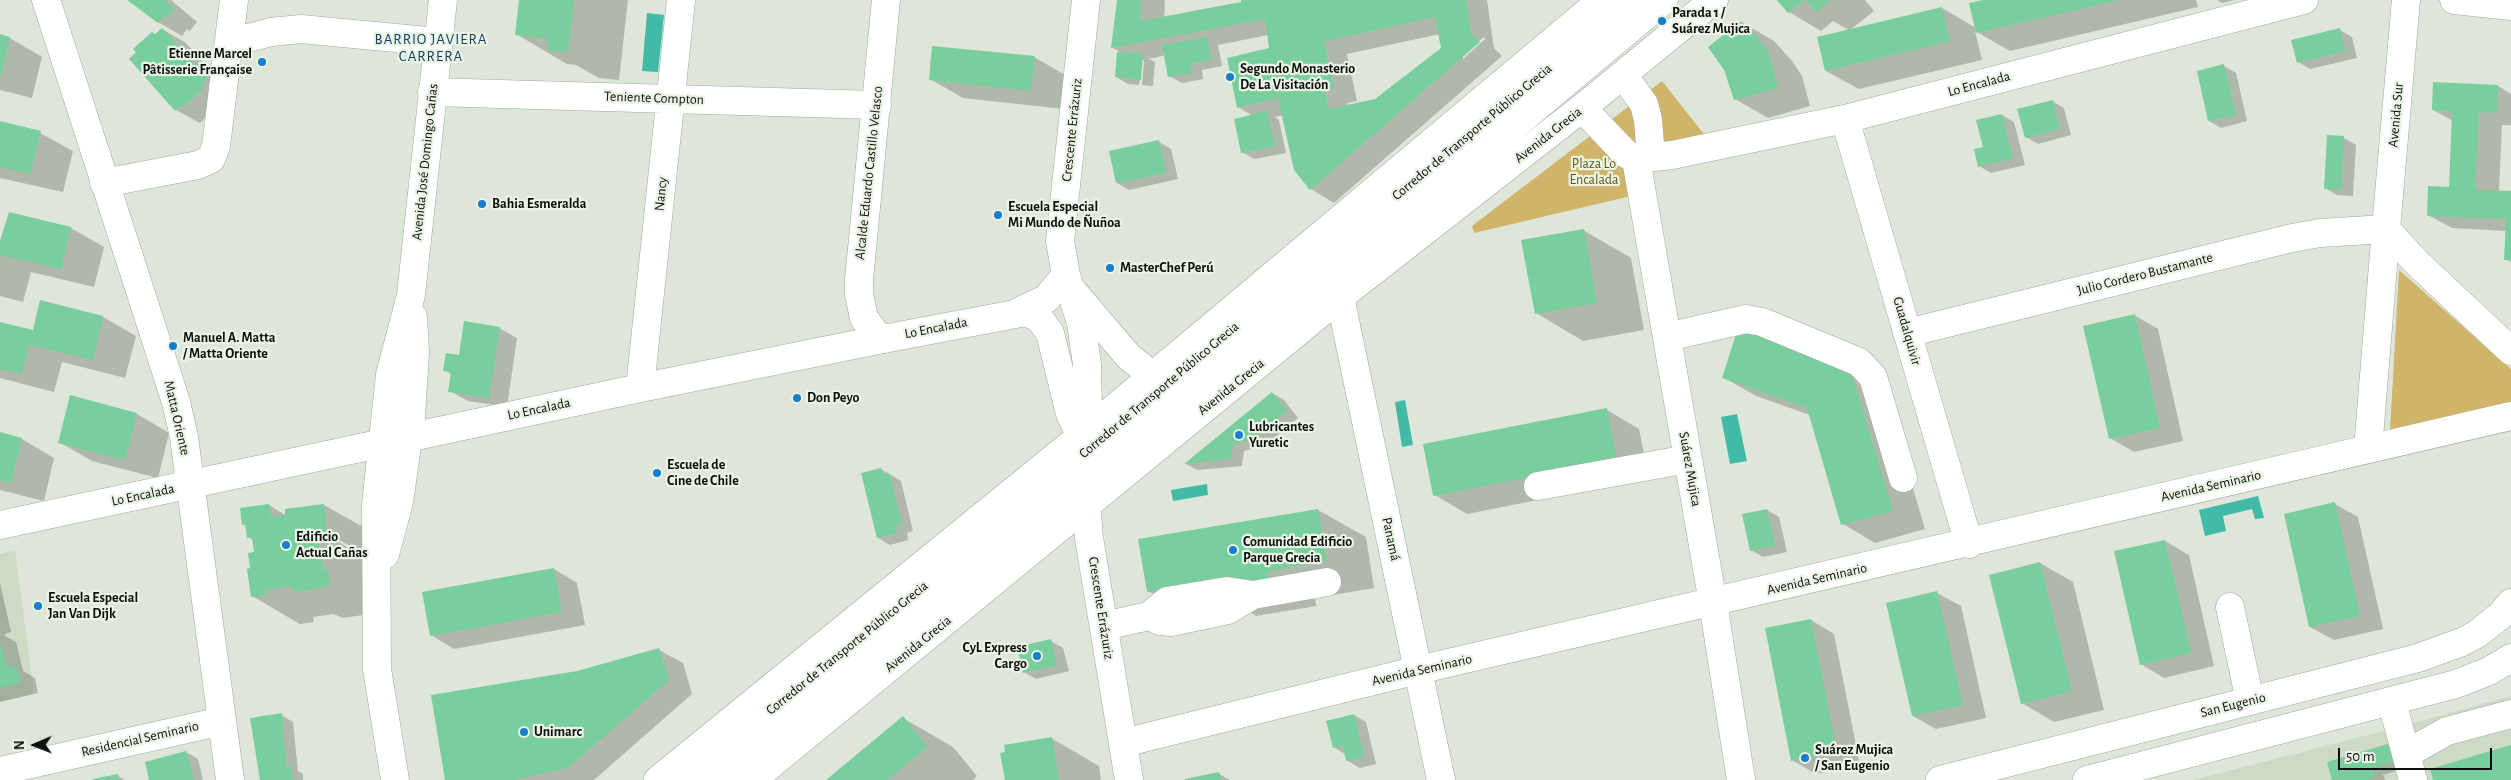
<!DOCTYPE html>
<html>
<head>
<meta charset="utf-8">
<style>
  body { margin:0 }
  #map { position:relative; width:2511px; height:780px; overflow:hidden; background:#dde6d8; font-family:"Alegreya Sans",sans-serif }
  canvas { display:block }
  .north { position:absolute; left:10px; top:720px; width:50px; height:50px; -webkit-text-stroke:4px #eaf4e5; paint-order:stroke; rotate:269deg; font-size:14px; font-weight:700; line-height:20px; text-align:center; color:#0c0f0b }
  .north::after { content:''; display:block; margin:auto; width:18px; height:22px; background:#0c0f0b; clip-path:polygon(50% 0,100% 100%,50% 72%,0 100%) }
  .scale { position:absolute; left:2338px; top:748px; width:154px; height:22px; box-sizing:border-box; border:2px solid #0c0f0b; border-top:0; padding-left:6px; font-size:15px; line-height:18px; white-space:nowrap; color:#0c0f0b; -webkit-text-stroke:4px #eaf4e5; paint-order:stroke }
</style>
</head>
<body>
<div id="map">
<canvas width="2511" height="780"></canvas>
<div class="north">N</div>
<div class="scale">50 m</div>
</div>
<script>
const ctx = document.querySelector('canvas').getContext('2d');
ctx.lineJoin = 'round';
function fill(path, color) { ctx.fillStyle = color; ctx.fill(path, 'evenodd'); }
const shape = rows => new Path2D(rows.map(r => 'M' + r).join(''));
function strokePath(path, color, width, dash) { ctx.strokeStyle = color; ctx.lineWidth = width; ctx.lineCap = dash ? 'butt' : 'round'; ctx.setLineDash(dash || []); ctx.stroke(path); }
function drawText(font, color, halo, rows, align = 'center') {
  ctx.font = font + ' "Alegreya Sans",sans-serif'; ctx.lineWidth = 4.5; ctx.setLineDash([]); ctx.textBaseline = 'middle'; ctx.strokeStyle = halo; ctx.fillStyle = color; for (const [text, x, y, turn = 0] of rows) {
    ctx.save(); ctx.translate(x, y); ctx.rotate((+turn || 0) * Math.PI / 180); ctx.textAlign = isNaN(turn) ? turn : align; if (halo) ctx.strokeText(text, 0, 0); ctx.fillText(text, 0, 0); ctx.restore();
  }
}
const built = shape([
  [15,550,34,694,0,702,0,554],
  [2511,696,2511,780,2193,780,2399,727]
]);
const green = shape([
  [1662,81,1707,138,1624,155,1631,196,1474,233,1472,226],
  [2399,270,2511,369,2511,403,2390,431]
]);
const water = shape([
  [647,13,664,15,658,72,642,71],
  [1405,400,1413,445,1402,447,1395,402],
  [1737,414,1747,461,1730,464,1721,417],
  [1207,484,1208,495,1173,501,1171,490],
  [2258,496,2264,518,2255,519,2252,509,2223,516,2226,531,2205,536,2199,510]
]);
const shadow = shape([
  [129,0,171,0,197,22,190,31,187,29,182,36,158,22],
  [520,0,628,0,619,80,599,78,576,65,567,64,516,34],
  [1118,0,1165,0,1164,18,1242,3,1242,0,1487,0,1494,48,1502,56,1334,203,1311,189,1284,115,1275,117,1279,120,1286,153,1254,159,1242,152,1253,116,1238,107,1270,49,1268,35,1218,45,1222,66,1202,70,1203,79,1182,83,1169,76,1166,55,1149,59,1155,62,1153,86,1142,85,1144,60,1142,60,1139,85,1128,84,1116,77,1123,54,1113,48],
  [1440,34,1443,48,1376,100,1348,106,1347,103,1357,101,1347,54],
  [1484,37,1485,39,1463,59,1463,55],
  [1779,0,1865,0,1874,11,1850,30,1942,8,1976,28,1989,0,2196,0,2198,7,2010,51,1975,31,1982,60,1859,89,1826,71,1849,30,1833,21,1821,31,1789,12],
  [2217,0,2235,0,2222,3],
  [1741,22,1774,41,1792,61,1802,76,1810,106,1768,118,1735,99],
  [162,29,186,43,231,93,208,119,205,118,200,123,176,110],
  [2340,30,2352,37,2357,58,2310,69,2298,62],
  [0,36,10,38,42,57,32,98,0,90],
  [1034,57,1067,76,1064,109,963,98,930,79],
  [2224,66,2236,73,2247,121,2221,128,2209,121],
  [2498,86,2511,94,2511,125,2502,125,2499,192,2511,193,2511,262,2505,259,2506,231,2452,228,2428,215,2450,189,2453,121,2433,110],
  [2052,101,2064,108,2071,135,2038,144,2026,137],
  [2002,115,2014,122,2025,165,1991,173,1979,166,1984,148],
  [0,123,40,133,73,151,63,192,0,178],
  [2328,137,2344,138,2356,145,2353,196,2337,195,2325,188],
  [1159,142,1171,149,1178,179,1129,190,1117,183],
  [10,213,71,228,104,247,94,287,31,272,23,302,0,296,0,242],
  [1583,230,1631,258,1644,330,1583,341,1536,313],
  [40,302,103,317,136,336,125,378,62,362,54,392,0,378,0,323,33,331],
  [2134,315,2158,329,2183,441,2134,452,2110,438],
  [1740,326,1853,371,1886,398,1925,529,1875,543,1843,524,1810,415,1756,396,1723,377],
  [499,328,517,338,507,407,468,401,450,391,452,375,445,370],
  [1272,393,1284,400,1298,418,1266,445,1244,451,1242,466,1197,470,1186,464],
  [1607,410,1639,429,1649,478,1467,514,1435,495],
  [137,414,169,433,158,478,92,461,59,442],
  [0,433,22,439,54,458,44,501,0,490],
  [881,469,901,481,913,531,907,533,908,540,890,545,878,538],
  [2335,504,2358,517,2383,629,2334,640,2310,627],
  [269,505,287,516,286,511,324,505,372,532,374,560,332,536,332,538,372,562,378,613,342,618,334,614,313,617,314,622,300,624,252,596,251,569,255,553,253,540,248,537,246,526,243,524],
  [1318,510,1366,537,1374,588,1315,598,1316,606,1256,616,1247,610,1196,618,1148,591,1140,540],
  [1767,510,1779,517,1787,552,1763,557,1751,550],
  [2165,541,2189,555,2214,666,2164,678,2141,664,2116,552],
  [2040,563,2073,582,2104,710,2054,722,2022,703],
  [554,569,577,583,585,625,454,649,431,635],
  [0,583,11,632,5,634,5,636,16,642,23,671,35,678,38,693,0,702],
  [1937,593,1961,606,1986,718,1936,729,1913,716],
  [1811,620,1834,634,1860,765,1816,774,1792,760],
  [1051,641,1063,648,1069,671,1036,679,1024,672],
  [659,650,683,663,692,694,594,780,447,780],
  [281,715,293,722,298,771,303,774,303,780,261,780],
  [1354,715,1366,722,1376,764,1360,768,1348,761,1346,755,1334,747],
  [903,718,953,747,977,776,973,780,828,780],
  [1051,738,1099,766,1101,780,1006,780],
  [2387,746,2399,752,2404,768,2383,775,2385,780,2333,780],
  [186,752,198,759,203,780,151,780],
  [1219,774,1230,780,1187,780],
  [118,776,125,780,97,780]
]);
const building = shape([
  [127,0,164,0,174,8,166,19,163,16,158,23],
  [519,0,574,0,568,52,547,50,548,39,515,35],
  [1117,0,1141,0,1140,21,1241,2,1241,0,1466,0,1471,34,1480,42,1310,190,1294,170,1278,98,1237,108,1227,58,1269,48,1265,19,1111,48],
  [1435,17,1441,48,1375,99,1329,109,1324,90,1334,88,1324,41],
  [1777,0,1804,0,1788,13],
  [1806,0,1831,0,1816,12],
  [1983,0,2115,0,2115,1,1976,33,1969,3],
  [1942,7,1950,41,1825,71,1817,37],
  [1741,21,1760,40,1770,56,1778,88,1734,100,1724,70,1708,47],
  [162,28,208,79,201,85,204,88,184,107,182,105,175,111,129,59,136,52,133,49,152,32,155,34],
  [2340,28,2345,51,2297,63,2291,40],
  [0,34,10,37,1,77,0,77],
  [1207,37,1211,59,1190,64,1192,73,1168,77,1162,45],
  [932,46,1035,56,1031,91,929,80],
  [1117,52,1143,54,1141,80,1115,77],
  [2224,64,2236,115,2208,121,2197,71],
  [2433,82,2498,85,2497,113,2479,112,2475,190,2511,191,2511,260,2504,260,2506,219,2427,216,2428,186,2449,187,2452,111,2432,110],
  [2053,100,2060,129,2025,138,2017,109],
  [1267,111,1275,146,1241,153,1234,119],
  [2002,114,2013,158,1978,167,1974,149,1983,147,1976,120],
  [0,121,41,131,30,174,0,167],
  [2327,135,2344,136,2341,190,2324,189],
  [1159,140,1166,173,1116,183,1109,151],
  [9,212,71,227,61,269,0,255,0,241],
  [1584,229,1597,303,1535,314,1521,240],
  [40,300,103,316,93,360,29,345,22,374,0,369,0,322,33,330],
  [2135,314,2160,428,2109,439,2083,326],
  [464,321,500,327,489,398,448,392,451,372,443,371,446,353,459,355],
  [1739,325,1820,351,1853,378,1893,511,1841,525,1807,408,1722,378],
  [1272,392,1287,411,1254,438,1233,445,1230,459,1184,464],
  [70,395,137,413,125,460,58,443],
  [1607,408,1617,460,1433,496,1423,444],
  [0,432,22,438,11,483,0,480],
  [881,468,883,474,889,473,902,524,895,526,897,533,877,538,861,473],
  [2335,502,2360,616,2309,627,2284,514],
  [269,504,271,517,285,515,285,509,324,504,327,534,318,536,323,570,328,569,330,586,293,592,292,586,266,590,267,595,251,597,247,569,250,568,248,553,254,552,252,537,247,538,245,524,242,525,240,508],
  [1318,509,1327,561,1268,571,1269,579,1207,589,1206,582,1147,592,1138,539],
  [1767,509,1775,546,1750,551,1742,514],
  [2165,540,2191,653,2140,665,2114,551],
  [2040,562,2072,691,2021,704,1989,575],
  [554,568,562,612,430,636,422,592],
  [1937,591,1963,705,1912,716,1886,603],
  [1811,619,1837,752,1791,761,1765,628],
  [1051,639,1057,665,1023,673,1017,647],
  [0,642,7,668,17,666,21,683,0,688],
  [659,648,669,680,568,768,513,780,445,780,431,695,577,671],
  [282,713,286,766,291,766,293,780,260,780,250,718],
  [1354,714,1364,757,1346,761,1343,746,1333,748,1326,721],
  [903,716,927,747,887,780,826,780],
  [1052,737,1059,780,1005,780,1000,753,1005,752,1004,745],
  [2388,744,2393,762,2372,768,2375,777,2366,780,2332,780,2327,762],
  [2511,745,2511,780,2433,780,2430,769],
  [186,751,194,780,149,780,145,762],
  [1219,772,1221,780,1185,780,1185,779],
  [118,774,119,780,93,780,93,779]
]);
const minor = shape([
  [46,0,176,402,184,437,230,780],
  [2454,0,2511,6],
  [230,43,271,32,301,29,438,42],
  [1623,75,1644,104,1648,120,1651,157],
  [432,92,877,105],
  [1582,108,1626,154,1636,159,1672,155,1845,119,2304,0],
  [1845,119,1969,544],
  [1636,159,1713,603,1741,780],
  [104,183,198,165,211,159,216,146,234,0],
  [1340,297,1441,780],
  [1018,312,1046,299,1066,275],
  [1907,333,2292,238,2320,233,2386,229,2368,449],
  [1667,337,1746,319,1762,322,1859,362,1873,377,1903,478],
  [640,388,681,0],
  [1081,436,1088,414,1087,364,1081,323,1066,275,1060,241,1086,0],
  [1538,486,1688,459],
  [0,525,640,388,883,339],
  [385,554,399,502,411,417,415,352,413,317],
  [2230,607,2250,701],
  [1149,616,1167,601,1227,591,1253,595,1327,582],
  [1104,626,1149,616,1160,621,1171,622,1228,610,1251,596],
  [2392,702,2413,780],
  [1123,743,1418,670,2511,416],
  [2406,754,2447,731,2511,714],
  [0,771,222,721],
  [395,780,377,669,376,505,390,375,411,295,443,0],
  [686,780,1631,0],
  [720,780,1129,449,1664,0]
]);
const major = shape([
  [886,0,859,280,859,294,864,318,875,333,883,339,1026,312,1039,318,1050,333,1070,414,1081,436,1089,538,1129,780],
  [2406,0,2386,229,2417,263,2511,351],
  [1071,289,1129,357,1152,375],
  [658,780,1081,436,1602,0],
  [752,780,1340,297,1582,108,1714,0],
  [1940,780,2418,658,2462,642,2477,634,2501,615,2511,603],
  [2087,780,2456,684,2489,671,2511,658]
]);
const markers = [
  [1662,21,5,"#197ec9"],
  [262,62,5,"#197ec9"],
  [1230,77,5,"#197ec9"],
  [482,204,5,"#197ec9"],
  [998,215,5,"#197ec9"],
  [1110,268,5,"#197ec9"],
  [173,346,5,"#197ec9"],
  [797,398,5,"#197ec9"],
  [1239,435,5,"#197ec9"],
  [657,473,5,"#197ec9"],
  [286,545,5,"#197ec9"],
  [1233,550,5,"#197ec9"],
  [38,606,5,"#197ec9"],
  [1037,656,5,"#197ec9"],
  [524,732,5,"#197ec9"],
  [1805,758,5,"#197ec9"]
];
const poiNames = [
  ["Parada 1 /",1672,13],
  ["Suárez Mujica",1672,29],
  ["Etienne Marcel",252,54,"right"],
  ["Pâtisserie Française",252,70,"right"],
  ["Segundo Monasterio",1240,69],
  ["De La Visitación",1240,85],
  ["Bahia Esmeralda",492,204],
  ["Escuela Especial",1008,207],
  ["Mi Mundo de Ñuñoa",1008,223],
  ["MasterChef Perú",1120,268],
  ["Manuel A. Matta",183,338],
  ["/ Matta Oriente",183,354],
  ["Don Peyo",807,398],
  ["Lubricantes",1249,427],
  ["Yuretic",1249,443],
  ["Escuela de",667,465],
  ["Cine de Chile",667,481],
  ["Edificio",296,537],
  ["Actual Cañas",296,553],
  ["Comunidad Edificio",1243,542],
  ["Parque Grecia",1243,558],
  ["Escuela Especial",48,598],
  ["Jan Van Dijk",48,614],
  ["CyL Express",1027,648,"right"],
  ["Cargo",1027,664,"right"],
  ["Unimarc",534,732],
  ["Suárez Mujica",1815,750],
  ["/ San Eugenio",1815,766]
];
const streetNames = [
  ["Lo Encalada",1979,84,-15],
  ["Teniente Compton",654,98,2],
  ["Avenida Sur",2396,115,-85],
  ["Crescente Errázuriz",1072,130,-84],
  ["Corredor de Transporte Público Grecia",1472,132,-40],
  ["Avenida Grecia",1548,135,-38],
  ["Avenida José Domingo Cañas",425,162,-84],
  ["Alcalde Eduardo Castillo Velasco",869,173,-84],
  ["Nancy",661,194,-84],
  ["Julio Cordero Bustamante",2145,274,-14],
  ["Lo Encalada",936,328,-11],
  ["Guadalquivir",1907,331,74],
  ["Avenida Grecia",1231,387,-39],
  ["Corredor de Transporte Público Grecia",1159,390,-40],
  ["Lo Encalada",539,409,-12],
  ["Matta Oriente",177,418,77],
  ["Suárez Mujica",1690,469,80],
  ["Avenida Seminario",2211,486,-13],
  ["Lo Encalada",143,495,-12],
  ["Panamá",1391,539,78],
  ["Avenida Seminario",1817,579,-13],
  ["Crescente Errázuriz",1101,608,81],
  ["Avenida Grecia",918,644,-39],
  ["Corredor de Transporte Público Grecia",847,648,-39],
  ["Avenida Seminario",1422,670,-13],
  ["San Eugenio",2233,705,-14],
  ["Residencial Seminario",140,739,-13]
];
const parkNames = [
  ["Plaza Lo",1594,164],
  ["Encalada",1594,180]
];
const neighbourhoodNames = [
  ["BARRIO JAVIERA",431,39],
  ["CARRERA",431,56]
];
fill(built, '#cddbc6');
fill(green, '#d0b469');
fill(water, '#41bba7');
fill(shadow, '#0003');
fill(building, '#78cf9d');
strokePath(minor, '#9fa89b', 29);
strokePath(major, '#9fa89b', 29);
strokePath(minor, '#fff', 28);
strokePath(major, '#fff', 28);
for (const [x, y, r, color] of markers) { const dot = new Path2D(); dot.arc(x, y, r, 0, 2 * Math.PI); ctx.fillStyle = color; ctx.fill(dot); strokePath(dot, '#eaf4e5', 2); }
drawText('bold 14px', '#0c0f0b', '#eaf4e5', poiNames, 'left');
drawText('14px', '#0c0f0b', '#eaf4e5', streetNames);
drawText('14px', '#695412', '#eaf4e5', parkNames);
ctx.letterSpacing = '1px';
drawText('15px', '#113e63', '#eaf4e5', neighbourhoodNames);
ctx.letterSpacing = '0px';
</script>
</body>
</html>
